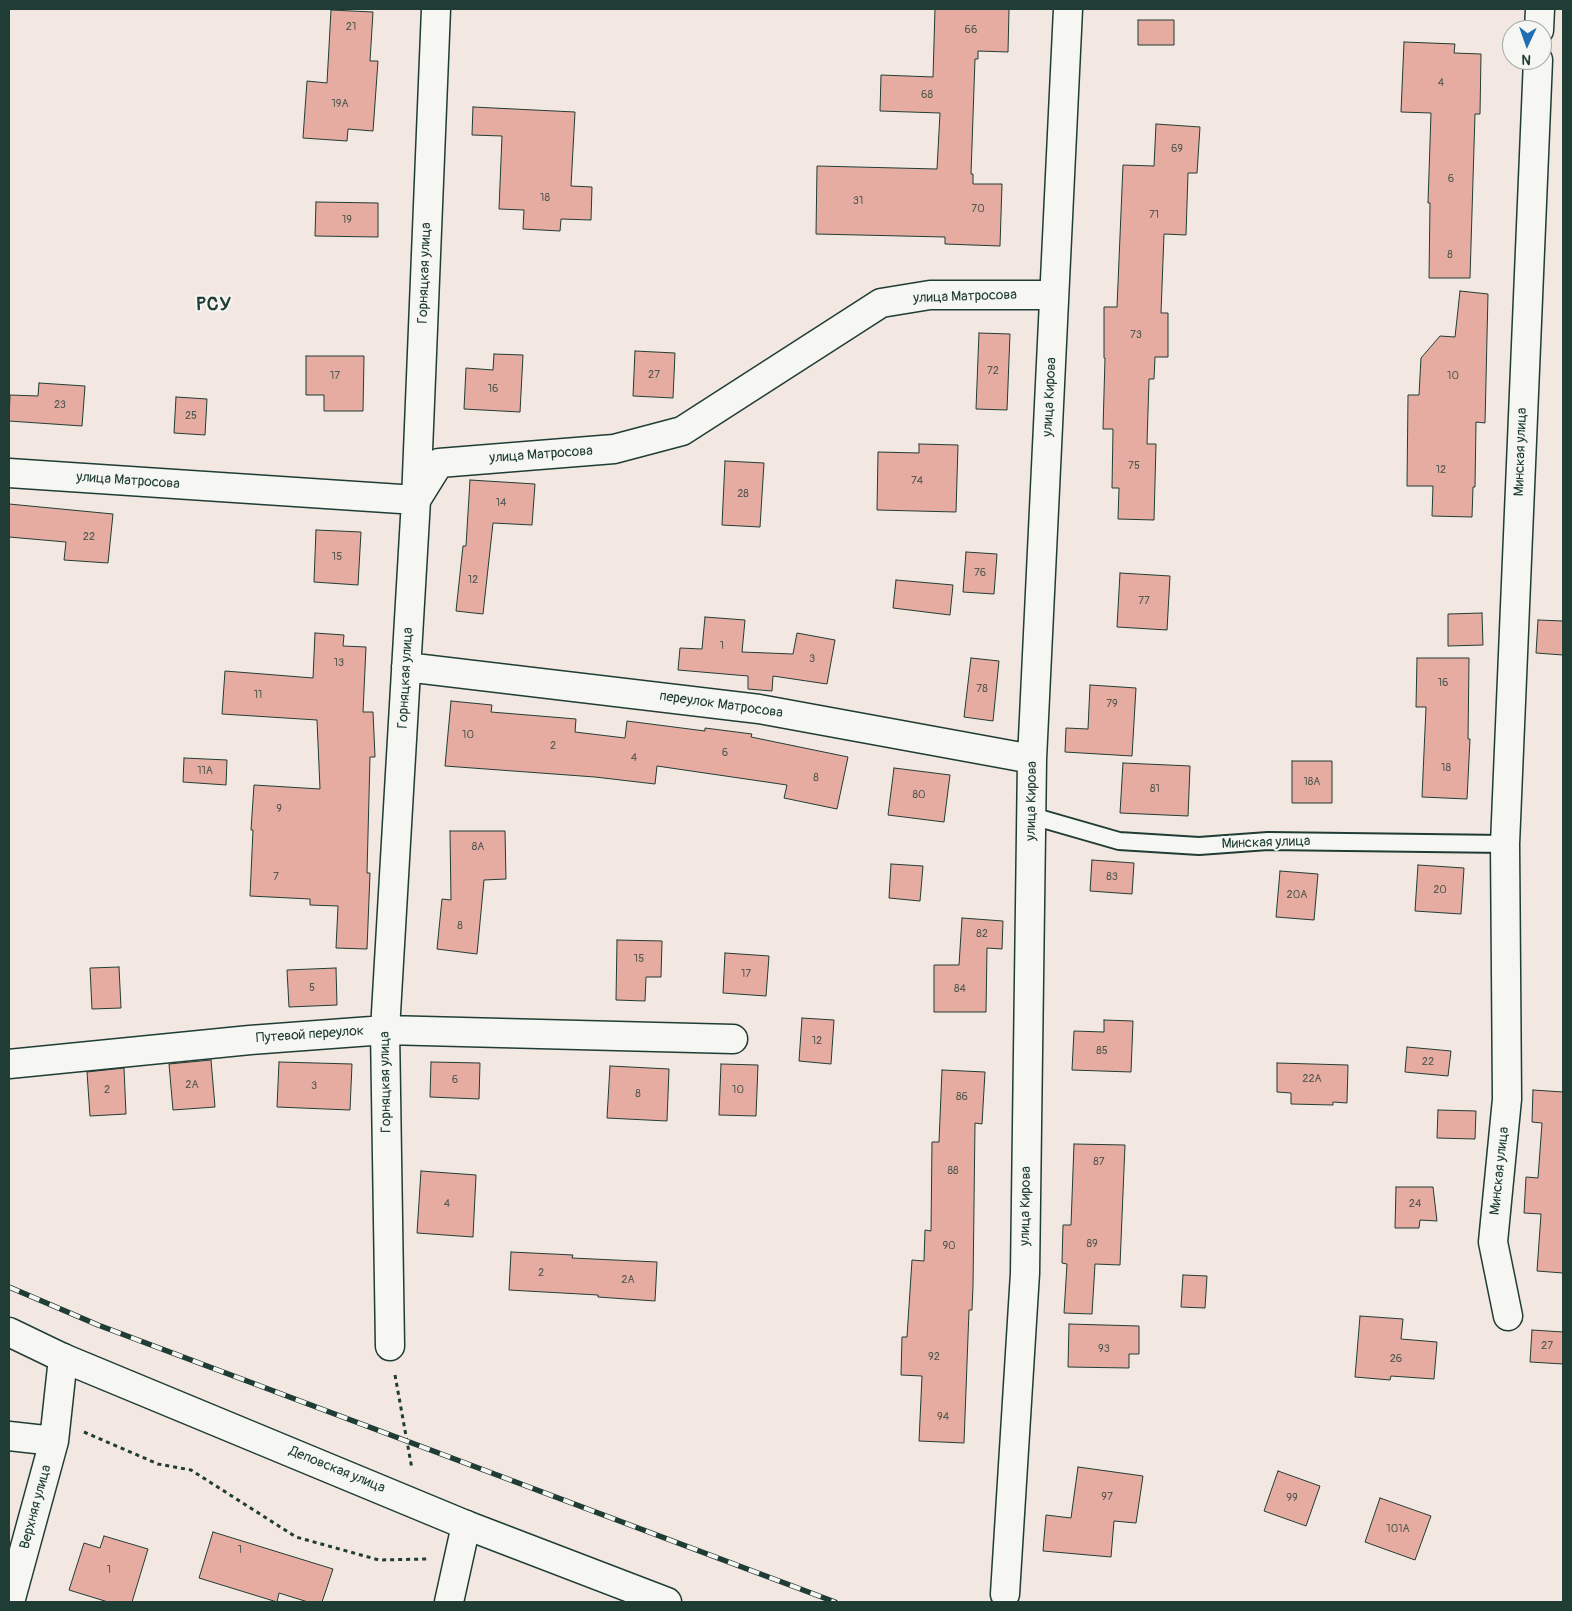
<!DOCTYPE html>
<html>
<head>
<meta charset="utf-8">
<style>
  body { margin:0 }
  #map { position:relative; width:1572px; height:1611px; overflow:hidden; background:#f3e7e2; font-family:Pangolin,sans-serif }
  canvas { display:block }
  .frame { position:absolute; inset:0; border:10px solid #1f3d34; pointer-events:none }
  .north { position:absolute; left:1502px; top:20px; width:50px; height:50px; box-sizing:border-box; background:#f6f6f2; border:1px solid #a0aca6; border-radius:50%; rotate:183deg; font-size:14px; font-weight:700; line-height:20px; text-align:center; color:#1f3d34 }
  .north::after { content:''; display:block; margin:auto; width:18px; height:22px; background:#1f6fb2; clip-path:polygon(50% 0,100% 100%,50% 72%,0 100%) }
</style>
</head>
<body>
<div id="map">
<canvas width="1572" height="1611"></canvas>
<div class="frame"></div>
<div class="north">N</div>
</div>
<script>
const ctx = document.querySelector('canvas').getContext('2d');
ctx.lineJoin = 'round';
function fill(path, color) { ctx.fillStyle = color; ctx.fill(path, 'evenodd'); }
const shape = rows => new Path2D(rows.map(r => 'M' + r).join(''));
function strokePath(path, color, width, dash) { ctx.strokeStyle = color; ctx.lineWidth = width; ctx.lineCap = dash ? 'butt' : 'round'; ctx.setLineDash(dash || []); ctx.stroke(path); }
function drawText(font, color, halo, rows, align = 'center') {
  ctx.font = font + ' Pangolin,sans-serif'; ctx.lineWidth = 4; ctx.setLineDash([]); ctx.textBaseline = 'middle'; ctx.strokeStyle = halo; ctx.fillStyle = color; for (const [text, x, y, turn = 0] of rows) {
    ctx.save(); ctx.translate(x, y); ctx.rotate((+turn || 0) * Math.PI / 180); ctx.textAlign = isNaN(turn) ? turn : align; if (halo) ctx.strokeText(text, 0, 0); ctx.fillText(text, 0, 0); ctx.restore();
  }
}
const building = shape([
  [935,9,1009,9,1008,52,978,51,978,59,975,59,971,174,973,174,973,184,1002,184,1000,246,945,244,945,237,816,234,817,166,937,169,940,113,880,111,881,75,933,77,935,9],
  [331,10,373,12,370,61,378,61,373,131,348,129,347,141,303,138,307,81,327,83,331,10],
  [1138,20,1174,20,1174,45,1138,45,1138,20],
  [1404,42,1455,44,1454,53,1481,54,1480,114,1475,114,1470,278,1429,278,1430,203,1428,203,1431,113,1401,112,1404,42],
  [473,107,575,112,571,186,592,187,591,220,561,219,560,231,523,229,524,210,499,209,502,136,472,135,473,107],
  [1156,124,1200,127,1197,173,1188,173,1186,235,1164,234,1161,313,1168,313,1168,357,1155,357,1154,379,1149,379,1147,444,1156,444,1154,520,1118,519,1119,488,1112,488,1113,429,1103,429,1105,358,1104,358,1104,307,1117,307,1123,165,1154,166,1156,124],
  [316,202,378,203,378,237,315,236,316,202],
  [1460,291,1488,294,1485,423,1476,422,1475,487,1473,487,1472,517,1432,516,1433,486,1407,486,1408,395,1419,395,1421,358,1440,336,1455,337,1460,291],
  [979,333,1010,334,1007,410,976,409,979,333],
  [635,351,675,353,673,398,633,396,635,351],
  [494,354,523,355,520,412,464,409,466,368,493,370,494,354],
  [306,356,364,356,363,411,324,411,324,395,306,395,306,356],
  [39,383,85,386,82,426,9,421,10,395,38,396,39,383],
  [176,397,207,399,205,435,174,433,176,397],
  [919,444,958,445,956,512,877,510,878,452,919,453,919,444],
  [725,461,764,463,760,527,722,525,725,461],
  [470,480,535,484,532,525,493,523,483,614,456,611,463,546,466,546,470,480],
  [9,504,113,514,108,563,64,560,66,542,9,537,9,504],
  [316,530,361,532,358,585,314,582,316,530],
  [966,552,997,554,994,594,963,592,966,552],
  [1120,573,1170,576,1167,630,1117,627,1120,573],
  [896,580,953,585,950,615,893,608,896,580],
  [1482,613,1483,645,1448,646,1448,614,1482,613],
  [705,617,745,620,742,652,793,654,797,633,835,640,827,684,773,676,772,691,748,689,748,676,678,670,680,648,702,649,705,617],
  [1538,620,1563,621,1563,655,1536,653,1538,620],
  [315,633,344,635,343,646,366,647,363,712,373,712,375,757,370,757,367,873,370,873,367,949,336,948,338,906,310,905,310,899,250,896,253,830,251,830,254,785,320,789,317,720,222,714,225,671,313,678,315,633],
  [971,658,999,661,993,721,964,717,971,658],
  [1417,658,1469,658,1468,739,1470,739,1467,799,1422,797,1426,707,1416,707,1417,658],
  [1090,685,1136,688,1132,756,1065,752,1066,728,1088,729,1090,685],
  [451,701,492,705,491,712,576,719,575,732,625,738,627,721,705,731,705,728,752,734,751,737,848,757,837,809,784,798,787,785,657,766,655,784,595,777,445,766,451,701],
  [184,758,227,760,226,785,183,782,184,758],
  [1292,761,1332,761,1332,803,1292,803,1292,761],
  [1123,763,1190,766,1188,816,1120,813,1123,763],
  [894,768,950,775,944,822,888,815,894,768],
  [450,831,505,831,506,879,484,880,477,954,437,949,442,899,451,900,450,831],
  [1092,860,1134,863,1132,894,1090,891,1092,860],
  [891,864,923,866,920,901,889,898,891,864],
  [1418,865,1464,868,1461,914,1415,911,1418,865],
  [1280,871,1318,874,1314,920,1276,917,1280,871],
  [962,918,1003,921,1002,949,987,948,986,1012,934,1012,934,965,959,965,962,918],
  [617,940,662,941,661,977,646,977,645,1001,616,1000,617,940],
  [725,953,769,956,766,996,723,993,725,953],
  [119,967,121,1008,92,1009,90,968,119,967],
  [336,968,337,1005,289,1007,287,970,336,968],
  [802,1018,834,1020,831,1064,799,1061,802,1018],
  [1104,1020,1133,1021,1131,1072,1072,1070,1074,1031,1104,1032,1104,1020],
  [1407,1047,1451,1051,1448,1076,1405,1072,1407,1047],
  [211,1060,215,1107,173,1110,169,1064,211,1060],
  [279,1062,352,1064,350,1110,277,1107,279,1062],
  [431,1062,480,1063,479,1099,430,1097,431,1062],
  [1277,1063,1348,1065,1347,1103,1333,1102,1333,1105,1291,1104,1291,1093,1277,1092,1277,1063],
  [721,1064,758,1065,756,1116,719,1115,721,1064],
  [610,1066,669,1069,667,1121,607,1118,610,1066],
  [124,1068,126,1114,90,1116,87,1072,124,1068],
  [942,1070,985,1072,982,1124,975,1123,973,1286,972,1310,969,1310,964,1443,919,1441,922,1376,901,1375,902,1337,907,1337,912,1260,924,1261,925,1230,931,1231,932,1142,939,1142,942,1070],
  [1533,1090,1563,1092,1563,1273,1537,1271,1541,1214,1524,1213,1526,1177,1538,1178,1542,1123,1532,1122,1533,1090],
  [1438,1110,1476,1111,1475,1139,1437,1138,1438,1110],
  [1074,1144,1125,1145,1120,1265,1095,1264,1092,1314,1064,1313,1067,1264,1062,1263,1063,1225,1071,1225,1074,1144],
  [421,1171,476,1175,473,1237,417,1233,421,1171],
  [1396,1187,1433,1187,1437,1221,1420,1220,1419,1228,1395,1228,1396,1187],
  [511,1252,573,1255,572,1258,657,1262,655,1301,598,1297,598,1295,509,1290,511,1252],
  [1183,1275,1207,1276,1205,1308,1181,1307,1183,1275],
  [1360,1316,1403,1319,1401,1339,1437,1342,1434,1379,1391,1376,1390,1380,1355,1377,1360,1316],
  [1069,1324,1139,1326,1139,1354,1129,1354,1129,1368,1068,1367,1069,1324],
  [1532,1330,1563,1332,1563,1364,1530,1362,1532,1330],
  [1078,1467,1143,1476,1136,1523,1114,1521,1111,1557,1043,1551,1046,1515,1071,1518,1078,1467],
  [1278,1471,1320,1486,1306,1526,1264,1511,1278,1471],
  [1380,1498,1431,1516,1415,1560,1365,1542,1380,1498],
  [213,1532,333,1569,322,1602,308,1602,279,1593,277,1602,199,1578,213,1532],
  [104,1536,148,1549,132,1602,108,1602,69,1590,84,1543,100,1548,104,1536]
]);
const path = shape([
  [395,1375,412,1469],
  [84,1432,158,1464,191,1470,296,1537,379,1560,428,1559]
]);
const service = shape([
  [1032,816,1119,841,1199,846,1268,841,1505,844]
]);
const minor = shape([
  [1539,30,1540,9],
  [9,473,416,500,439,463,614,449,682,431,881,303,930,295,1054,295],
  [406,667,759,709,1032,759],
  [9,1064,250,1040,385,1030,733,1039],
  [1508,1316,1493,1242,1507,1099,1505,844,1538,60],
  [390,1346,385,1030,416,500,436,9],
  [9,1436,54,1441],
  [1005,1594,1025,1273,1032,759,1068,9],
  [10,1602,54,1441,63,1358],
  [449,1602,466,1525]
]);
const tertiary = shape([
  [9,1332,63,1358,466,1525,667,1602]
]);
const rail = shape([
  [9,1287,98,1325,835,1602]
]);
const numberNames = [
  ["21",351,27],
  ["66",971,30],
  ["4",1441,83],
  ["68",927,95],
  ["19А",340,104],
  ["69",1177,149],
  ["6",1451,179],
  ["18",545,198],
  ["31",858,201],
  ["70",978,209],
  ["71",1154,215],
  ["19",347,220],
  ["8",1450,255],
  ["73",1136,335],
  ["72",993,371],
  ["27",654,375],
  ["17",335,376],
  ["10",1453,376],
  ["16",493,389],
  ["23",60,405],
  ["25",191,416],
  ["75",1134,466],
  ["12",1441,470],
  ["74",917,481],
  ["28",743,494],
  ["14",501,503],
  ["22",89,537],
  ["15",337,557],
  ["76",980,573],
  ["12",473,580],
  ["77",1144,601],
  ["1",722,646],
  ["3",812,659],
  ["13",339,663],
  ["16",1443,683],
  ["78",982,689],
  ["11",258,695],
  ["79",1112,704],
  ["10",468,735],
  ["2",553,746],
  ["6",725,753],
  ["4",634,758],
  ["18",1446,768],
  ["11А",205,771],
  ["8",816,778],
  ["18А",1312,782],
  ["81",1155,789],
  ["80",919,795],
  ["9",279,809],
  ["8А",478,847],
  ["7",276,877],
  ["83",1112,877],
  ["20",1440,890],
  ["20А",1297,895],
  ["8",460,926],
  ["82",982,934],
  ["15",639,959],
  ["17",746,974],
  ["5",312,988],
  ["84",960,989],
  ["12",817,1041],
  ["85",1102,1051],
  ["22",1428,1062],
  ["22А",1312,1079],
  ["6",455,1080],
  ["2А",192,1085],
  ["3",314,1086],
  ["2",107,1090],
  ["10",738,1090],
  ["8",638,1094],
  ["86",962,1097],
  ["87",1099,1162],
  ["88",953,1171],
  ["4",447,1204],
  ["24",1415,1204],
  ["89",1092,1244],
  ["90",949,1246],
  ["2",541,1273],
  ["2А",628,1280],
  ["27",1547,1346],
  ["93",1104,1349],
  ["92",934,1357],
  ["26",1396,1359],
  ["94",943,1417],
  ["97",1107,1497],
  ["99",1292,1498],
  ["101А",1398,1529],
  ["1",240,1550],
  ["1",109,1570]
];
const streetNames = [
  ["Горняцкая улица",425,273,-88],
  ["улица Матросова",965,297,-2],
  ["улица Кирова",1050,397,-87],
  ["Минская улица",1521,452,-88],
  ["улица Матросова",541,455,-4],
  ["улица Матросова",128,481,4],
  ["Горняцкая улица",406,678,-87],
  ["переулок Матросова",721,705,8],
  ["улица Кирова",1032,801,-89],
  ["Минская улица",1266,843,-2],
  ["Путевой переулок",310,1035,-4],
  ["Горняцкая улица",386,1082,-91],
  ["Минская улица",1500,1171,-84],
  ["улица Кирова",1026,1206,-89],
  ["Деповская улица",337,1470,22],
  ["Верхняя улица",36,1507,-75]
];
const districtNames = [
  ["РСУ",214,305]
];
fill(building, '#e6aca2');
strokePath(building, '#1f3d34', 1);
strokePath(service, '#1f3d34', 20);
strokePath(minor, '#1f3d34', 31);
strokePath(tertiary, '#1f3d34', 31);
strokePath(path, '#1f3d34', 3, [4, 4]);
strokePath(service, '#f6f6f2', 16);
strokePath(minor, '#f6f6f2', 28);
strokePath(tertiary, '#f6f6f2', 28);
strokePath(rail, '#1f3d34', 5.5);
strokePath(rail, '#f6f6f2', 4, [11]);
drawText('11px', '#515950', null, numberNames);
drawText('14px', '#1f3d34', '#f6f6f2', streetNames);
ctx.letterSpacing = '1px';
drawText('bold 19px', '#1f3d34', '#f6f6f2', districtNames);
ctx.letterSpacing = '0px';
</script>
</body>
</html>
